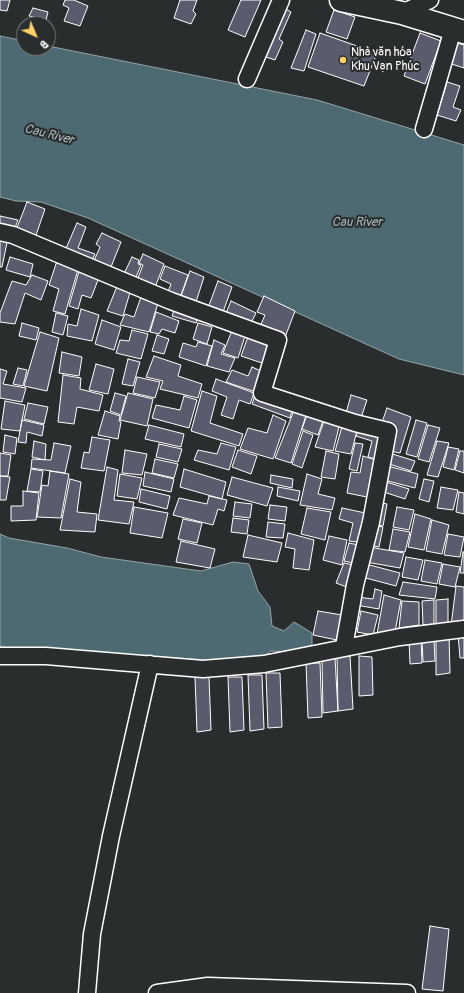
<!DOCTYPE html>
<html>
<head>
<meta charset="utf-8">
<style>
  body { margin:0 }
  #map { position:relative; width:464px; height:993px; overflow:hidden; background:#2a2d2e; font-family:Pangolin,sans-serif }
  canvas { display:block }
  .north { position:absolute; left:16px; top:16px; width:40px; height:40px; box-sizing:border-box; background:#2a2d2e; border:1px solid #7f8182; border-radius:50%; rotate:136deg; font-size:11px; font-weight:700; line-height:16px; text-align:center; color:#fff }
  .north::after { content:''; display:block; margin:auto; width:14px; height:18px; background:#ffd166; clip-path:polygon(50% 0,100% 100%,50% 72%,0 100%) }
</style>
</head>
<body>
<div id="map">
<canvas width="464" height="993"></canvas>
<div class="north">B</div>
</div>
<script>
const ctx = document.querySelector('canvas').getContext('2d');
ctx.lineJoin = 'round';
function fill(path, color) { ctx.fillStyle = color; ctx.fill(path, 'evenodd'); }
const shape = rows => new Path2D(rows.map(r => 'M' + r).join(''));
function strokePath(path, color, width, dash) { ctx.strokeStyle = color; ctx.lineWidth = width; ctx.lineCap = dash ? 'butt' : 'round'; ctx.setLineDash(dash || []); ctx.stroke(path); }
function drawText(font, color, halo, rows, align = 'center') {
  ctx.font = font + ' Pangolin,sans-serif'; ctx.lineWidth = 4; ctx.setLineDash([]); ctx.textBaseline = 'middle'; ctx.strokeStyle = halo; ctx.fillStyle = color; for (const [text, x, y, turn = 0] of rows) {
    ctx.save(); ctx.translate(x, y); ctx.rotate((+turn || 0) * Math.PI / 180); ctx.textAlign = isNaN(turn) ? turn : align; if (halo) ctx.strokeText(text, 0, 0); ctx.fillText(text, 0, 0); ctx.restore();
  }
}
const water = shape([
  [0,36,24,41,24,48,48,48,48,46,317,100,464,145,464,375,399,359,88,218,41,202,16,201,0,197,0,36],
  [0,534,9,538,67,548,101,557,201,571,233,562,249,564,258,591,270,607,272,626,284,631,294,622,312,633,312,645,294,652,271,651,260,659,208,660,0,647,0,534]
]);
const building = shape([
  [0,0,10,0,7,11,0,10,0,0],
  [65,0,74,0,88,6,80,26,64,21,69,8,63,5,65,0],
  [180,0,197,0,193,11,196,14,191,24,174,18,180,0],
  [241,0,261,0,245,37,228,30,241,0],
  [282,7,291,12,279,39,283,42,275,60,263,56,282,7],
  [33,8,48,12,46,20,29,16,33,8],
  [334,10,355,17,347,39,326,32,334,10],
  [306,30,316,34,304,71,291,68,306,30],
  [320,33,377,53,364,86,308,67,320,33],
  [420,33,441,41,425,84,404,76,420,33],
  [453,42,464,45,464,68,445,62,453,42],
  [447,82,460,86,453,107,461,110,456,121,437,115,447,82],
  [27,202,45,209,34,241,15,233,27,202],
  [0,216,18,220,13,233,0,229,0,216],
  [77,223,86,227,78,248,95,254,90,264,64,253,77,223],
  [102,233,121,242,109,272,92,265,100,247,96,244,102,233],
  [0,236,8,238,2,267,0,267,0,236],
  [143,254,164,264,154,290,136,283,143,265,139,263,143,254],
  [10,257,33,264,30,277,6,270,10,257],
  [132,257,139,260,138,264,141,265,134,282,122,278,132,257],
  [58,258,79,266,65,314,53,311,59,289,49,285,58,258],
  [165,266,188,275,179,301,166,297,171,284,160,279,165,266],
  [80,268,100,275,91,298,82,295,78,309,69,306,80,268],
  [190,271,204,277,195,305,180,299,190,271],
  [32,275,48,281,41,300,25,293,15,324,0,322,0,313,12,281,26,285,32,275],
  [218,281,232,287,223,312,208,308,218,281],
  [118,284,131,289,123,316,107,311,118,284],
  [142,294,159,300,149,332,120,325,125,314,134,317,142,294],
  [264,296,295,311,284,340,258,331,265,315,257,312,264,296],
  [231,301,256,313,251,323,226,313,231,301],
  [176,305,200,313,196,323,172,316,176,305],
  [81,309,99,315,92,341,67,336,68,324,77,326,81,309],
  [156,312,179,321,175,333,162,329,159,334,150,332,156,312],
  [56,313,68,316,63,335,52,332,56,313],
  [102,320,121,327,114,350,95,344,102,320],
  [22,323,39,328,36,340,19,336,22,323],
  [198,323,212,327,207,344,193,339,198,323],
  [233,328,246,333,238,358,223,353,233,328],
  [132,330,148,334,141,359,116,353,120,340,129,341,132,330],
  [40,332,59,338,47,391,24,386,40,332],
  [249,334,269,341,265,352,270,354,265,364,241,356,249,334],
  [157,335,169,339,164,354,152,351,157,335],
  [214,340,225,345,221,354,235,358,229,372,207,366,214,340],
  [198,342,212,346,206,366,179,357,183,343,196,347,198,342],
  [62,352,82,357,79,376,59,373,62,352],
  [154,356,181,365,178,376,202,384,198,398,160,389,163,381,146,377,154,356],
  [128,359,140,362,133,386,122,384,128,359],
  [96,364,114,369,108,394,89,390,96,364],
  [252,367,263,372,256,392,226,382,232,370,248,376,252,367],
  [18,368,27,370,23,386,13,384,18,368],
  [0,369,7,371,3,384,26,388,22,402,0,398,0,369],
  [63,375,81,378,80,389,103,395,99,411,77,407,74,424,58,422,63,375],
  [137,377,160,382,155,398,133,393,137,377],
  [216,379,254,393,250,404,239,400,233,419,221,415,227,397,212,391,216,379],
  [202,391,217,396,210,423,243,434,239,446,191,431,202,391],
  [115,393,126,396,121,415,110,411,115,393],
  [128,393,153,399,147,426,120,420,128,393],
  [256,393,293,407,290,418,252,404,256,393],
  [351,395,367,400,360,421,345,417,351,395],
  [184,396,197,400,189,428,152,418,156,405,180,410,184,396],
  [5,401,25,405,20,431,1,429,5,401],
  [28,403,48,407,44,424,24,419,28,403],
  [295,408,307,412,291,463,275,458,295,408],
  [387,408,411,417,400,453,385,450,381,425,387,408],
  [105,411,120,416,119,421,121,422,118,439,98,435,105,411],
  [308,412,324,418,318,435,302,429,308,412],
  [273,415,286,421,273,459,240,449,248,428,267,433,273,415],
  [325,418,340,423,333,451,315,447,325,418],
  [22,420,44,425,42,436,27,432,26,443,18,442,22,420],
  [416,420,427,423,417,457,406,454,416,420],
  [343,423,358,427,351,454,335,451,343,423],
  [149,425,184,434,181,447,145,439,149,425],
  [428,425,440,428,429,462,418,459,428,425],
  [359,426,386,433,379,460,368,457,372,441,356,436,359,426],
  [303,431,313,435,302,468,292,464,303,431],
  [5,435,17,438,15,454,3,452,5,435],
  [92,437,110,440,104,471,81,468,84,452,89,453,92,437],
  [34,441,46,444,45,460,32,457,34,441],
  [437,441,449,443,438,477,427,475,437,441],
  [54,443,71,446,65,473,31,468,32,459,51,460,54,443],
  [221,443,236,447,229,470,194,460,198,450,217,454,221,443],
  [355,443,363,444,357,471,349,469,355,443],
  [159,444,182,449,178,462,156,457,159,444],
  [448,447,459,449,454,470,443,467,448,447],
  [125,450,147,454,142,475,122,473,125,450],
  [238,450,257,456,251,474,232,467,238,450],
  [326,451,339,454,335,479,321,477,326,451],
  [460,451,464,451,464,473,455,470,460,451],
  [386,452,415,461,411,471,383,462,386,452],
  [0,453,11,455,8,476,0,476,0,453],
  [363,456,379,461,372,498,347,493,351,472,360,473,363,456],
  [155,459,178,464,174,478,152,473,155,459],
  [384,465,418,474,415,488,380,479,384,465],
  [107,467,118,470,114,500,134,502,129,524,98,520,107,467],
  [31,469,43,471,40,492,27,491,31,469],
  [184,469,226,482,222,499,180,487,184,469],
  [50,471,69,474,61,518,37,517,42,485,48,486,50,471],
  [145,472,174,479,171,492,143,486,145,472],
  [120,474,142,478,137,499,117,496,120,474],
  [307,474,322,479,318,494,335,498,332,510,300,505,307,474],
  [271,475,293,479,292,488,270,483,271,475],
  [0,476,10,477,6,500,0,500,0,476],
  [232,477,273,488,267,506,227,495,232,477],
  [70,479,81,482,77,512,97,514,95,532,60,530,70,479],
  [424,479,434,481,429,502,419,499,424,479],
  [380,480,409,489,405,499,378,490,380,480],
  [278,487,300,491,298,501,277,496,278,487],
  [441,487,458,490,453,510,437,508,441,487],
  [141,489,170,496,167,509,139,502,141,489],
  [23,491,39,493,36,520,11,521,11,506,23,506,23,491],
  [459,492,464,493,464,514,456,512,459,492],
  [209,496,227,500,224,511,218,509,213,525,173,515,179,498,207,504,209,496],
  [235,502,252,504,250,518,233,516,235,502],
  [377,502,387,504,383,526,373,524,377,502],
  [270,505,287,507,285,521,268,519,270,505],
  [134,507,168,513,162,538,130,533,134,507],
  [397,507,414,510,409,530,393,527,397,507],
  [307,508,331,512,325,540,301,534,307,508],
  [342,508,370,514,364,543,349,541,353,523,339,519,342,508],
  [415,514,431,519,424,550,408,547,415,514],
  [233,518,249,520,247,534,231,532,233,518],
  [183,519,202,523,197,543,178,539,183,519],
  [432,520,449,525,442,554,426,551,432,520],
  [268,522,285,524,283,538,266,537,268,522],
  [373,525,383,527,379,547,369,545,373,525],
  [393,529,410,532,405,552,389,550,393,529],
  [288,533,314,540,309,570,293,568,295,549,285,547,288,533],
  [448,534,464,537,460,557,444,555,448,534],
  [248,535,282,543,277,562,243,557,248,535],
  [329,536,347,540,342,565,323,560,329,536],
  [181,541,215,549,210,568,176,562,181,541],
  [349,543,363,546,358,564,344,561,349,543],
  [369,547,404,553,400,568,366,562,369,547],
  [463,552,464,552,464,573,460,573,463,552],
  [406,557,423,560,418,580,402,577,406,557],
  [425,560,442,563,437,584,421,581,425,560],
  [344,563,358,566,352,589,336,583,344,563],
  [366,564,400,573,396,586,362,577,366,564],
  [443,564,460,567,455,587,439,584,443,564],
  [403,582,437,587,435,599,399,595,403,582],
  [456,586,464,587,464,625,451,626,456,586],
  [375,589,382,591,379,609,356,605,357,597,373,599,375,589],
  [384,595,401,600,395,632,377,634,384,595],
  [448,599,448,623,436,624,436,600,448,599],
  [434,600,434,624,423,625,422,601,434,600],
  [402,601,419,602,419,625,399,628,402,601],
  [318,611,342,615,337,640,313,635,318,611],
  [361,611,378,615,373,635,357,632,361,611],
  [458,634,464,634,464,658,460,658,458,634],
  [436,635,449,635,450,673,436,675,436,635],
  [434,638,435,661,423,662,422,639,434,638],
  [409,640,421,640,422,663,410,664,409,640],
  [337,656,350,656,353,709,338,711,337,656],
  [359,656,372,657,373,695,359,696,359,656],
  [322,658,335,658,338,711,323,713,322,658],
  [306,663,320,663,322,717,308,718,306,663],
  [266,673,280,673,282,727,268,728,266,673],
  [248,675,262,675,264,729,250,731,248,675],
  [195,677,209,677,211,730,197,732,195,677],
  [228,677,242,677,244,730,230,732,228,677],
  [430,926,449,929,443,991,422,989,430,926]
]);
const street = shape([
  [402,13,430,0],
  [247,79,281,0],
  [424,129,453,29],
  [0,232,13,235,171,301,278,340,262,393,355,423,388,431,371,522,355,585,344,647],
  [0,656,46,656,203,669,264,664,400,637,464,629],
  [87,993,92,934,111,836,150,664],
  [157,993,208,986,407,993]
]);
const secondary = shape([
  [341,0,402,13,464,32]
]);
const markers = [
  [343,60,4,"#ffd166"]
];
const poiNames = [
  ["Nhà văn hóa",351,53],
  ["Khu Vạn Phúc",351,67]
];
const waterNames = [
  ["Cau River",49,135,14],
  ["Cau River",357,223]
];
fill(water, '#4d6972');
strokePath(water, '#94a5aa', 1);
fill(building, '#5a5b6d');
strokePath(building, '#fff', 1);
strokePath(street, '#fff', 19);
strokePath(secondary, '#fff', 25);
strokePath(street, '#2a2d2e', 16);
strokePath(secondary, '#2a2d2e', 22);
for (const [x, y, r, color] of markers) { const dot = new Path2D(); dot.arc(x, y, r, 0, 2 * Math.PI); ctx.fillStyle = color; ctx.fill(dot); strokePath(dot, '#2a2d2e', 1.5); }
drawText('12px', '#fff', '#2a2d2e', poiNames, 'left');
drawText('italic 13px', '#a6b4b8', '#2a2d2e', waterNames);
</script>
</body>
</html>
